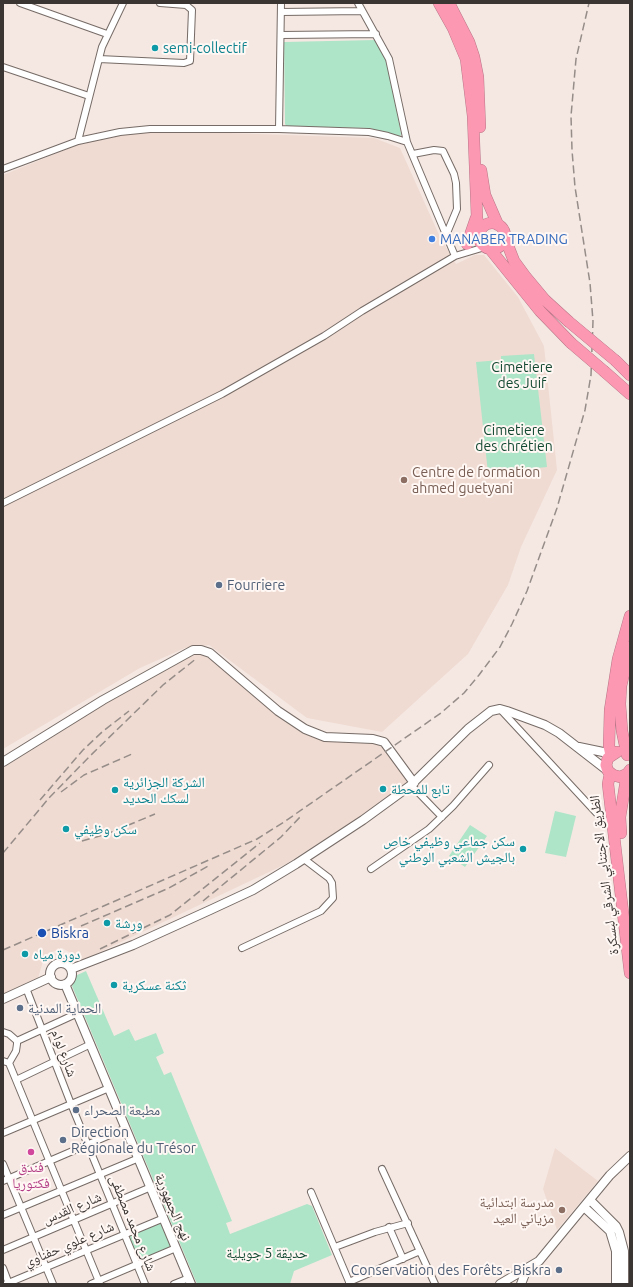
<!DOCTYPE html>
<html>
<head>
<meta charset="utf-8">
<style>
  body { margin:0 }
  #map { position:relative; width:633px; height:1287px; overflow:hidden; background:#f5e8e3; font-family:Ubuntu,sans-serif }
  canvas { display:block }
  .frame { position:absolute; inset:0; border:4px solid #3a3533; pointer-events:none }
</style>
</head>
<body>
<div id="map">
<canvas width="633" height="1287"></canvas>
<div class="frame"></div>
</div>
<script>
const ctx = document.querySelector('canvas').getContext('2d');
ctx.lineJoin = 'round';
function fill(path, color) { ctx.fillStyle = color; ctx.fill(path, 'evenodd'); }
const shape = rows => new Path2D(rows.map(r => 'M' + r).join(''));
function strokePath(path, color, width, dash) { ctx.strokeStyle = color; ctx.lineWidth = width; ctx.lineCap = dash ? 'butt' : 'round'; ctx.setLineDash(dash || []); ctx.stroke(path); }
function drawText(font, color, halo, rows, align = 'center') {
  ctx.font = font + ' Ubuntu,"Noto Naskh Arabic",sans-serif'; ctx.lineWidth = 4; ctx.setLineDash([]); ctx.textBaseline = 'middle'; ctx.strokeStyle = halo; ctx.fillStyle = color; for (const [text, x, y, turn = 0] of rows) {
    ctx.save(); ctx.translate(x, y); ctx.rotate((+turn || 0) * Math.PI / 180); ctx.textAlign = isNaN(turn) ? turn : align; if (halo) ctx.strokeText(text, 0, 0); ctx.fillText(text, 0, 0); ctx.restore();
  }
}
const built = shape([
  [138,133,228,133,374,138,400,148,440,237,456,264,475,255,484,255,518,297,544,346,557,470,521,547,508,585,468,654,382,732,307,718,209,645,185,648,140,668,3,749,3,175,97,137],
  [201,654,212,660,279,718,304,734,325,741,375,744,384,747,409,781,356,819,286,864,83,960,62,948,45,955,38,978,3,994,3,768,105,704,189,656],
  [555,1148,598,1181,557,1230,543,1189]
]);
const green = shape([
  [375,40,389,65,401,134,400,138,370,128,287,127,285,124,284,42],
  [534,354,547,467,488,473,476,362,501,360,501,356],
  [555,811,576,816,566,857,545,853],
  [470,825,487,836,465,867,449,856],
  [86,971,114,1036,129,1029,135,1041,156,1033,164,1053,156,1057,164,1075,171,1072,232,1221,226,1223,230,1234,307,1204,312,1206,332,1255,294,1271,290,1284,197,1284,72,986,75,976],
  [162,1221,172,1247,138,1261,128,1235]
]);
const street = shape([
  [20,3,107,34],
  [358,3,389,59,407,142,455,256],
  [281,12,362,11],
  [281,35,376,34],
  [99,59,184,63,190,61,192,10,186,5,160,3],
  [3,67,89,96],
  [279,129,281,3],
  [78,141,102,47,123,3],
  [413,154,434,150,443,151,454,174,456,183,457,209,447,233],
  [3,169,78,141,120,132,150,129,279,129,369,132,388,136,407,142],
  [3,503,222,394,324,336,362,311,455,256,485,247],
  [500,709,602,819,614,827],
  [411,785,442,817],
  [371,869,429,829,453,806,489,765],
  [242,948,321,911,333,898,332,883,329,878,304,859],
  [26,988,71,1104,145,1284],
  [3,1032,9,1034,17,1041,17,1044,16,1051,9,1063,3,1061],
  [17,1041,78,1013],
  [9,1063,100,1284],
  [16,1080,91,1044],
  [3,1133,109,1088],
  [3,1164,53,1284],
  [382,1169,435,1284],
  [3,1181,126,1128],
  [311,1192,350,1284],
  [3,1215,139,1158],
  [389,1227,403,1259],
  [335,1247,375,1232,408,1223],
  [3,1250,151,1187],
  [3,1268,9,1284],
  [349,1282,420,1251],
  [6,1284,164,1218],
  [91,1284,176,1248],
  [174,1284,189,1278]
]);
const secondary = shape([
  [579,747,603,752,610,756],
  [3,762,103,700,193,650,201,650,210,653,278,711,305,729,325,737,373,739,384,742,414,783],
  '50 974a11 11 0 1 1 22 0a11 11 0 1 1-22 0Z',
  [71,969,133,945,210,910,253,890,296,864,363,820,411,785,468,729,491,711,500,709,507,711,545,725,559,733,608,771],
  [65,984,191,1284],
  [3,999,51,977],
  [590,1200,616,1226,619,1232,624,1251,624,1284],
  [584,1207,610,1231,616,1251,616,1284],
  [500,1284,539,1261,610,1175,630,1156],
  [521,1284,527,1269]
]);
const highway = shape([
  [439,3,453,28,466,59,473,116,477,218,480,233],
  [449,3,469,42,474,57,478,77,480,127],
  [481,170,485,195,498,225],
  '479 236a13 13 0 1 1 26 0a13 13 0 1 1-26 0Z',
  [505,238,514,261,525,276,545,300,568,321],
  [467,244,476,218],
  [490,249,540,311,571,343],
  [616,361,630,375],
  [605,372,630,394],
  [617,752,608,758,606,765,608,771,613,775,620,777,627,774,630,770],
  [611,755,609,746,610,710,618,659,630,616],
  [627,755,622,731,620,704,621,686,630,647],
  [610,773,608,784,630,973],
  [621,833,620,817,627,774]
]);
const rail = shape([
  [61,792,84,775,132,754],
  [40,800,83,750,102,732,129,711],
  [82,841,107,834,155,814],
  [3,853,49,798,89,757,163,685,197,658],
  [203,901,281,837,301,816],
  [81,926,169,888,210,865],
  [100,949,170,915,260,843],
  [3,950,257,839,284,822,441,713,464,693,479,675,500,647,512,624,527,591,557,508,585,410,591,375,593,321,590,283,575,187,572,150,571,116,576,59,589,3]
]);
const highwayBridge = shape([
  [568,321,616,361],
  [571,343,605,372]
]);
const markers = [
  [155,48,4,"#0f9aa8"],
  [432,239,4,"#3f7fe0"],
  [404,480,4,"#8d6e63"],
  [219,585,4,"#5c6f8a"],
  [383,789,4,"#0f9aa8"],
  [115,790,4,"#0f9aa8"],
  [66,829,4,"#0f9aa8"],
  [523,849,4,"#0f9aa8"],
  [107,923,4,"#0f9aa8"],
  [42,933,5,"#1a4fb4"],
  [25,954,4,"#0f9aa8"],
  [114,985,4,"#0f9aa8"],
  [20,1008,4,"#5c6f8a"],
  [76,1110,4,"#5c6f8a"],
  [63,1140,4,"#5c6f8a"],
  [31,1152,4,"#d1479c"],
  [562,1210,4,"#8d6e63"],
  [559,1270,4,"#5c6f8a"]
];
const cultureNames = [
  ["semi-collectif",163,48],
  ["الشركة الجزائرية",123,782],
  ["لسكك الحديد",123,798],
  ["تابع للمحطة",391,789],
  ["سكن وظيفي",74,829],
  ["سكن جماعي وظيفي خاص",515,841,"right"],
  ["بالجيش الشعبي الوطني",515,857,"right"],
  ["ورشة",115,923],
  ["دورة مياه",33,954],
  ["ثكنة عسكرية",122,985]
];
const shopNames = [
  ["MANABER TRADING",440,239]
];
const parkNames = [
  ["Cimetiere",522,367],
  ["des Juif",522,383],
  ["Cimetiere",514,430],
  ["des chrétien",514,446],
  ["حديقة 5 جويلية",267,1253]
];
const educationNames = [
  ["Centre de formation",412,472],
  ["ahmed guetyani",412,488],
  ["مدرسة ابتدائية",554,1202,"right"],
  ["مزياني العيد",554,1218,"right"]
];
const serviceNames = [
  ["Fourriere",227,585],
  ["الحماية المدنية",28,1008],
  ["مطبعة الصحراء",84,1110],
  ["Direction",71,1132],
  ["Régionale du Trésor",71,1148],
  ["Conservation des Forêts - Biskra",551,1270,"right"]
];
const streetNames = [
  ["الطريق الاجتنابي الشرقي لبسكرة",604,875,-97],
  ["شارع لوام",64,1053,69],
  ["نهج الجمهورية",173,1207,67],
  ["شارع القدس",72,1208,-23],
  ["شارع محمد مصطفى",133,1223,68],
  ["شارع علوي حفناوي",69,1244,-23]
];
const transitNames = [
  ["Biskra",51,933]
];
const hotelNames = [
  ["فندق",31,1167],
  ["فكتوريا",31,1183]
];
fill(built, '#efdbd2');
fill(green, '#aee5c8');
strokePath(street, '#766b66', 8);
strokePath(secondary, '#766b66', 10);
strokePath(highway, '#b97586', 12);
strokePath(street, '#fff', 6);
strokePath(secondary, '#fff', 8);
strokePath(highway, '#fd98b3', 11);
strokePath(rail, '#968d89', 1.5, [8, 4]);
strokePath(highwayBridge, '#b97586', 12, []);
strokePath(highwayBridge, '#fd98b3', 11);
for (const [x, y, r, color] of markers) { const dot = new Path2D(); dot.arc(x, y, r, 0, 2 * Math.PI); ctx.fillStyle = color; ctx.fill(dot); strokePath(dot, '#fff7f3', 1.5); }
drawText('14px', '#0d838f', '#fff7f3', cultureNames, 'left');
drawText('14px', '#366cbe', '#fff7f3', shopNames, 'left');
drawText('14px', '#134932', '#fff7f3', parkNames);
drawText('14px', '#785e54', '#fff7f3', educationNames, 'left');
drawText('14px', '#4e5e75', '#fff7f3', serviceNames, 'left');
drawText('14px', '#3a3533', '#fff7f3', streetNames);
drawText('14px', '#164399', '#fff7f3', transitNames, 'left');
drawText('14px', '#b23c85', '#fff7f3', hotelNames);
</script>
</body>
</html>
